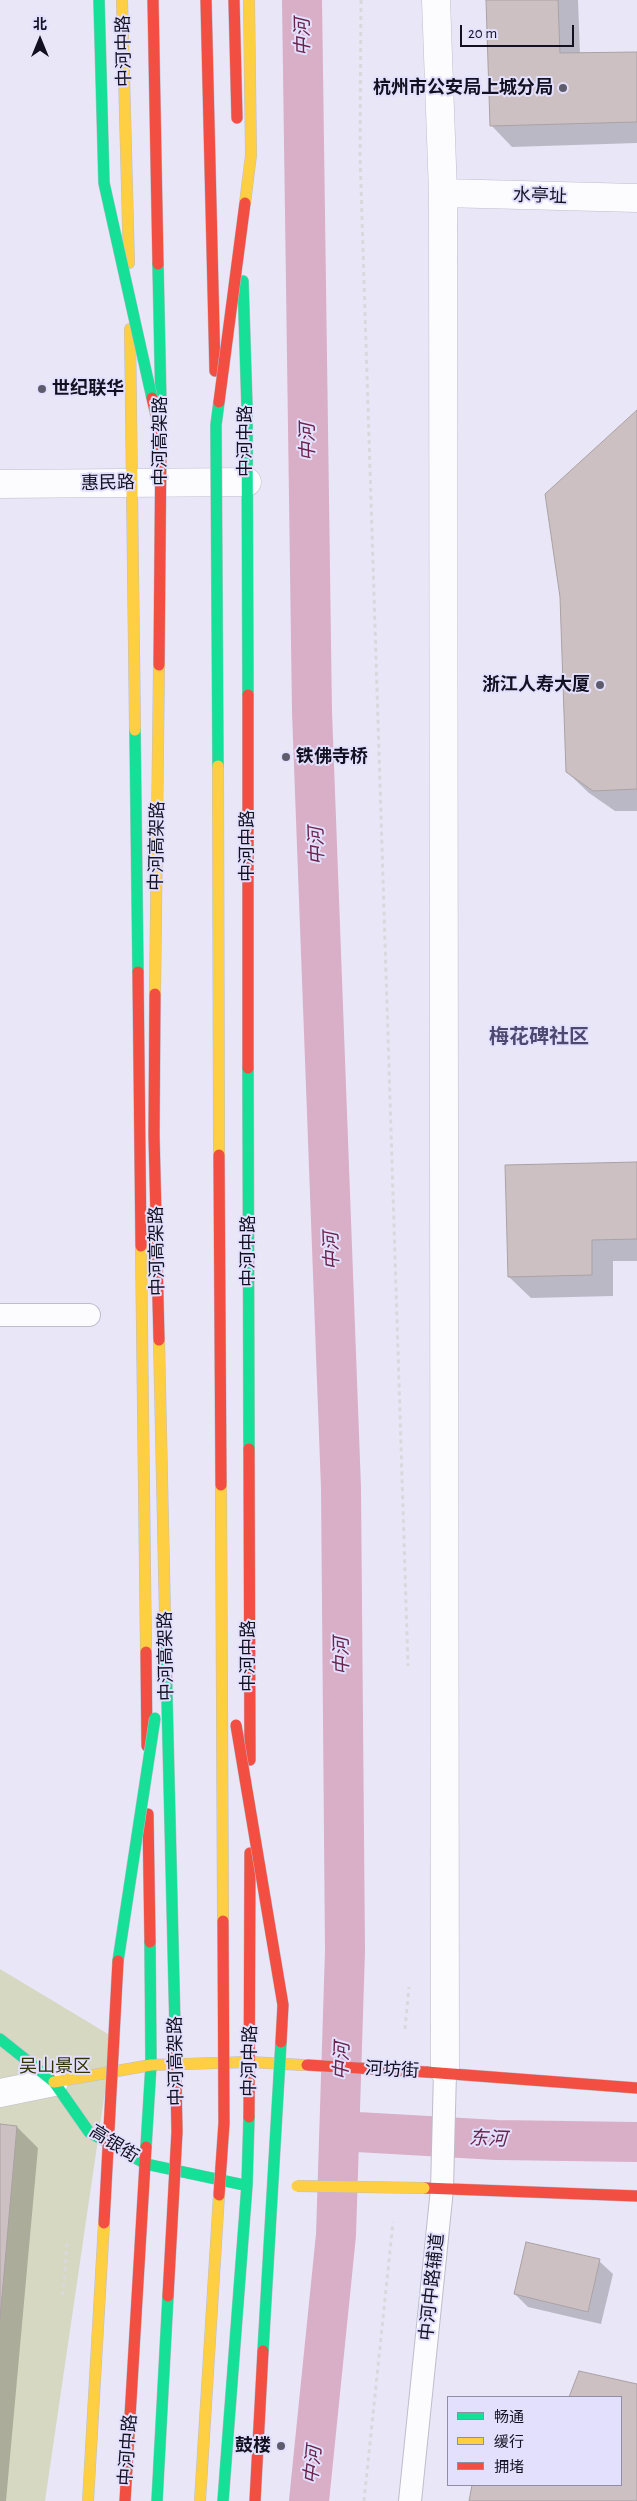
<!DOCTYPE html>
<html>
<head>
<meta charset="utf-8">
<style>
  body { margin:0 }
  #map { position:relative; width:637px; height:2501px; overflow:hidden; background:#e9e7f7; font-family:"Alegreya Sans","Noto Sans SC",sans-serif }
  canvas { display:block }
  .legend { position:absolute; left:447px; top:2396px; width:175px; height:90px; box-sizing:border-box; background:#e3e0fe; border:1px solid #908da6; margin:0; padding:6px 9px; list-style:none; font-size:15px; color:#131121 }
  .legend li { display:flex; align-items:center; gap:10px; height:25px }
  .legend b { width:25px; border:1px solid #908da6 }
  .north { position:absolute; left:15px; top:15px; width:50px; height:50px; -webkit-text-stroke:4px #e3e0fe; paint-order:stroke; rotate:0deg; font-size:14px; font-weight:700; line-height:20px; text-align:center; color:#131121 }
  .north::after { content:''; display:block; margin:auto; width:18px; height:22px; background:#131121; clip-path:polygon(50% 0,100% 100%,50% 72%,0 100%) }
  .scale { position:absolute; left:460px; top:25px; width:114px; height:22px; box-sizing:border-box; border:2px solid #131121; border-top:0; padding-left:6px; font-size:15px; line-height:18px; white-space:nowrap; color:#131121; -webkit-text-stroke:4px #e3e0fe; paint-order:stroke }
</style>
</head>
<body>
<div id="map">
<canvas width="637" height="2501"></canvas>
<ul class="legend">
<li><b style="height:6px;background:#16e098"></b>畅通</li>
<li><b style="height:6px;background:#ffcf43"></b>缓行</li>
<li><b style="height:6px;background:#f24e42"></b>拥堵</li>
</ul>
<div class="north">北</div>
<div class="scale">20 m</div>
</div>
<script>
const ctx = document.querySelector('canvas').getContext('2d');
ctx.lineJoin = 'round';
function fill(path, color) { ctx.fillStyle = color; ctx.fill(path, 'evenodd'); }
const shape = rows => new Path2D(rows.map(r => 'M' + r).join(''));
function strokePath(path, color, width, dash) { ctx.strokeStyle = color; ctx.lineWidth = width; ctx.lineCap = dash ? 'butt' : 'round'; ctx.setLineDash(dash || []); ctx.stroke(path); }
function drawText(font, color, halo, rows, align = 'center') {
  ctx.font = font + ' "Alegreya Sans","Noto Sans SC",sans-serif'; ctx.lineWidth = 4; ctx.setLineDash([]); ctx.textBaseline = 'middle'; ctx.strokeStyle = halo; ctx.fillStyle = color; for (const [text, x, y, turn = 0] of rows) {
    ctx.save(); ctx.translate(x, y); ctx.rotate((+turn || 0) * Math.PI / 180); ctx.textAlign = isNaN(turn) ? turn : align; if (halo) ctx.strokeText(text, 0, 0); ctx.fillText(text, 0, 0); ctx.restore();
  }
}
const green = shape([
  [0,1969,113,2037,45,2501,0,2501]
]);
const shadow = shape([
  [487,0,578,0,580,54,637,53,637,143,512,147,491,125],
  [637,412,637,811,615,811,589,793,567,772],
  [637,1163,637,1261,613,1261,613,1296,531,1298,509,1277],
  [0,2126,17,2127,38,2148,6,2501,0,2501],
  [599,2261,613,2274,601,2324,528,2307,515,2294],
  [580,2372,637,2385,637,2501,470,2501,473,2485,621,2485,621,2397,571,2397]
]);
const canal = shape([
  [302,0,312,712,341,1488,345,1951,336,2235,309,2501],
  [340,2131,497,2140,637,2142]
]);
const building = shape([
  [486,0,558,0,560,53,637,52,637,122,490,126,486,0],
  [637,410,637,789,593,791,566,772,560,597,545,494,637,410],
  [637,1162,637,1239,592,1240,592,1275,508,1277,505,1165,637,1162],
  [0,2124,17,2126,0,2319,0,2124],
  [526,2242,600,2259,588,2312,514,2294,526,2242],
  [579,2371,637,2384,637,2501,469,2501,472,2485,621,2485,621,2397,569,2397,579,2371]
]);
const path = shape([
  [361,0,360,154,408,1666],
  [405,2029,409,1987],
  [63,2295,67,2242],
  [364,2501,393,2222]
]);
const lane = shape([
  [0,1315,89,1315],
  [410,2501,442,2189,445,2072]
]);
const street = shape([
  [436,0,443,193,445,2072],
  [443,193,637,198],
  [0,484,247,482],
  [0,2093,54,2082]
]);
const fast = shape([
  [158,264,161,406],
  [243,281,247,407,248,695],
  [135,730,138,972],
  [248,1068,249,1449],
  [0,2039,54,2082,89,2132,146,2164,244,2185],
  [146,2147,151,2065,150,1942],
  [223,2501,247,2185,249,2117]
]);
const slow = shape([
  [122,0,129,263],
  [130,329,135,730],
  [141,1246,146,1652],
  [54,2082,151,2065,250,2062,303,2065]
]);
const jam = shape([
  [153,0,158,264],
  [206,0,215,371],
  [234,0,237,118],
  [248,695,248,1068],
  [138,972,141,1246],
  [249,1449,250,1760],
  [146,1652,147,1746],
  [148,1814,150,1942],
  [426,2072,637,2088],
  [249,2117,250,1853],
  [424,2188,637,2196],
  [125,2501,146,2147]
]);
const fastBridge = shape([
  [99,0,104,183,152,398],
  [218,766,216,425,219,402],
  [165,1616,175,2027],
  [118,1961,155,1718],
  [263,2351,281,2042],
  [157,2501,168,2296]
]);
const slowBridge = shape([
  [245,203,251,155,249,0],
  [218,766,219,1155],
  [155,994,159,665],
  [159,1340,165,1616],
  [221,1485,223,1921],
  [297,2186,424,2188],
  [88,2501,104,2223],
  [200,2501,219,2195]
]);
const jamBridge = shape([
  [152,398,161,436,159,665],
  [219,402,245,203],
  [155,994,154,1135,159,1340],
  [219,1155,221,1485],
  [236,1725,283,2005,281,2042],
  [307,2065,426,2072],
  [219,2195,224,2123,223,1921],
  [104,2223,118,1961],
  [168,2296,177,2132,175,2027],
  [255,2501,263,2351]
]);
const markers = [
  [563,88,5,"#5e5c6c"],
  [42,389,5,"#5e5c6c"],
  [600,685,5,"#5e5c6c"],
  [286,757,5,"#5e5c6c"],
  [281,2446,5,"#5e5c6c"]
];
const streetNames = [
  ["中河中路",124,51,-91],
  ["水亭址",540,196,2],
  ["中河高架路",161,441,-90],
  ["中河中路",246,441,-90],
  ["惠民路",108,483,-1],
  ["中河高架路",157,846,-89],
  ["中河中路",248,846,-90],
  ["中河高架路",157,1251,-91],
  ["中河中路",249,1251,-90],
  ["中河高架路",166,1656,-91],
  ["中河中路",249,1656,-90],
  ["中河高架路",176,2061,-91],
  ["中河中路",250,2061,-89],
  ["河坊街",392,2070,3],
  ["高银街",114,2144,32],
  ["中河中路辅道",432,2287,-84],
  ["中河中路",128,2450,-86]
];
const poiNames = [
  ["杭州市公安局上城分局",553,88],
  ["世纪联华",52,389,"left"],
  ["浙江人寿大厦",590,685],
  ["铁佛寺桥",296,757,"left"],
  ["鼓楼",271,2446]
];
const parkNames = [
  ["吴山景区",55,2067]
];
const waterNames = [
  ["中河",303,37,-91],
  ["中河",308,442,-91],
  ["中河",317,846,-92],
  ["中河",332,1251,-92],
  ["中河",342,1656,-91],
  ["中河",342,2061,-88],
  ["东河",488,2139,2],
  ["中河",313,2465,-84]
];
const quarterNames = [
  ["梅花碑社区",539,1037]
];
fill(green, '#d7d8c2');
fill(shadow, '#0003');
strokePath(canal, '#d9aec7', 40);
fill(building, '#ccc0c2');
strokePath(building, '#aaa1a4', 1);
strokePath(lane, '#bebdcc', 24);
strokePath(street, '#bebdcc', 29);
strokePath(fast, '#bebdcc', 12);
strokePath(slow, '#bebdcc', 12);
strokePath(jam, '#bebdcc', 12);
strokePath(path, '#d8d8dd', 3, [4, 4]);
strokePath(lane, '#fcfbfe', 22);
strokePath(street, '#fcfbfe', 28);
strokePath(fast, '#16e098', 11);
strokePath(slow, '#ffcf43', 11);
strokePath(jam, '#f24e42', 11);
strokePath(fastBridge, '#bebdcc', 12, []);
strokePath(slowBridge, '#bebdcc', 12, []);
strokePath(jamBridge, '#bebdcc', 12, []);
strokePath(fastBridge, '#16e098', 11);
strokePath(slowBridge, '#ffcf43', 11);
strokePath(jamBridge, '#f24e42', 11);
for (const [x, y, r, color] of markers) { const dot = new Path2D(); dot.arc(x, y, r, 0, 2 * Math.PI); ctx.fillStyle = color; ctx.fill(dot); strokePath(dot, '#e3e0fe', 2); }
drawText('18px', '#131121', '#e3e0fe', streetNames);
drawText('bold 18px', '#131121', '#e3e0fe', poiNames, 'right');
drawText('18px', '#313200', '#e3e0fe', parkNames);
drawText('italic 19px', '#6a234a', '#e3e0fe', waterNames);
drawText('bold 20px', '#4e4871', '#e3e0fe', quarterNames);
</script>
</body>
</html>
